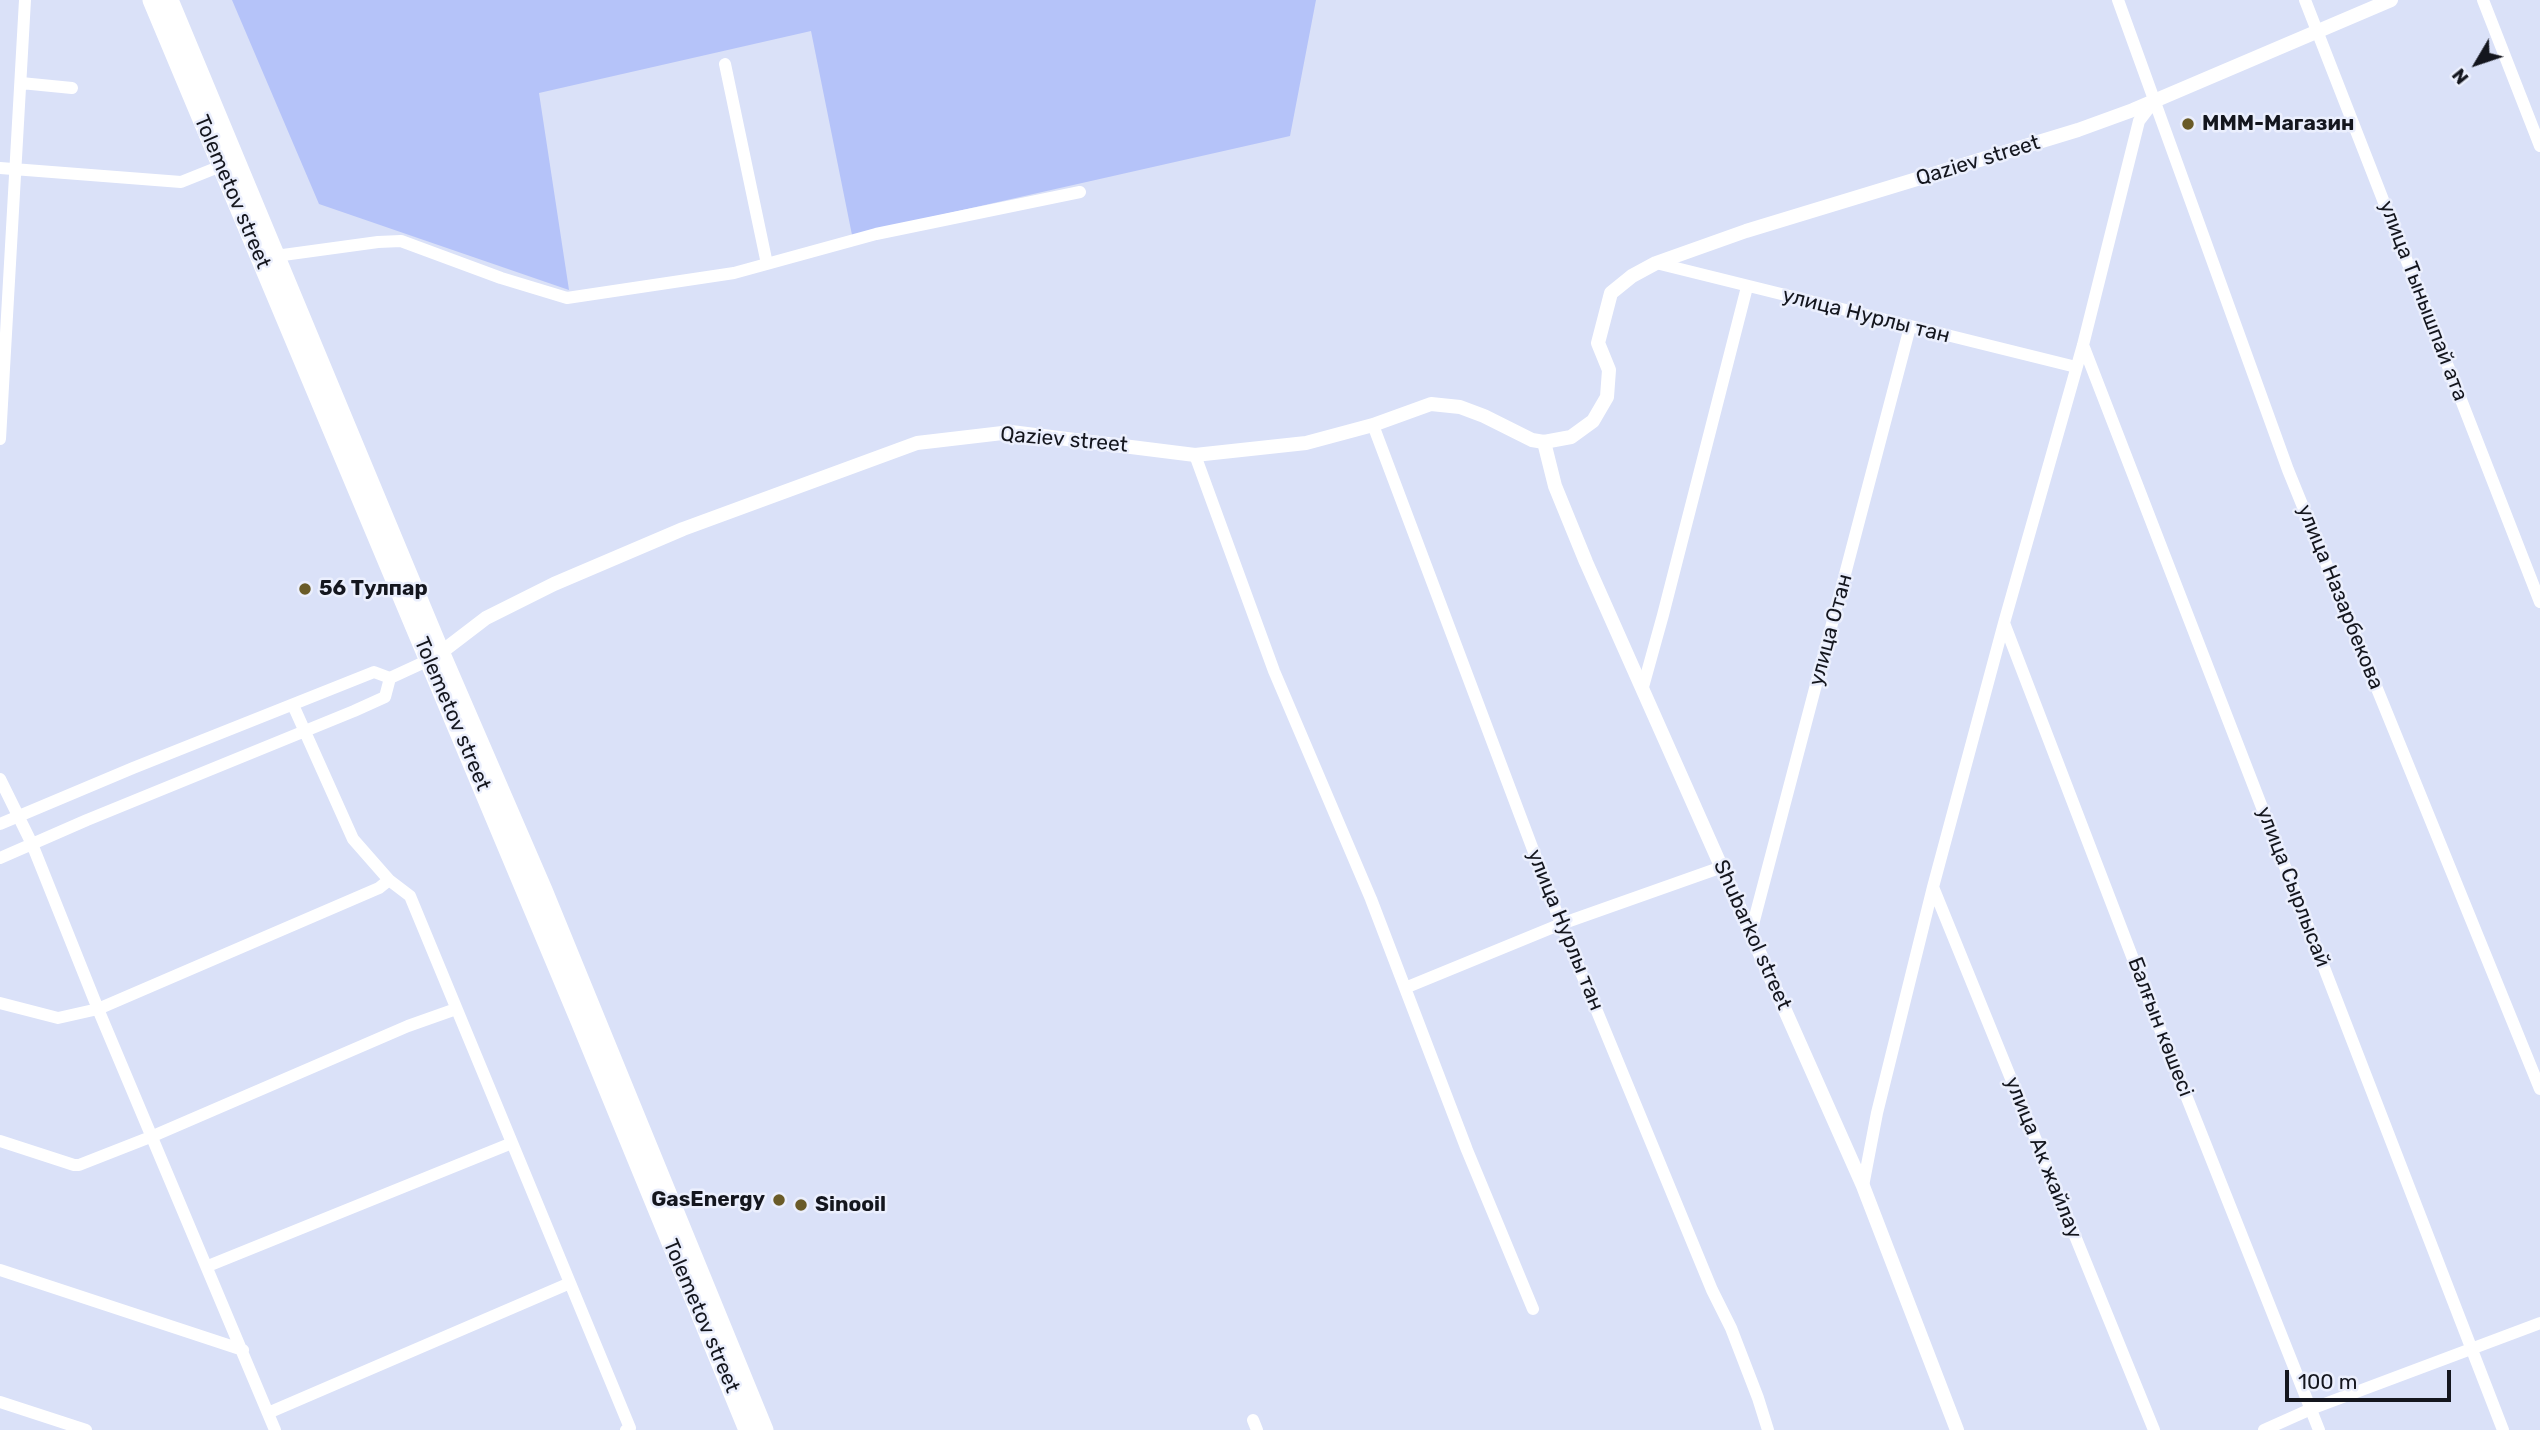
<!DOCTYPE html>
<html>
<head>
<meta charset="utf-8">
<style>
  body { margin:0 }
  #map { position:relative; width:2540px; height:1430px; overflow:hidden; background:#dae1f8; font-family:Rubik,sans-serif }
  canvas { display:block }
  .north { position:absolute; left:2442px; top:28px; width:70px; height:70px; -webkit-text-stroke:5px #ebeffd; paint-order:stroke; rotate:231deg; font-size:19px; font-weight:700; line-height:28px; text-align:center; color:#14161e }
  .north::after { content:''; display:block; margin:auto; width:24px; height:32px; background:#14161e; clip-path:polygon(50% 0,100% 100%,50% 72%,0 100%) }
  .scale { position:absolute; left:2285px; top:1370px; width:166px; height:32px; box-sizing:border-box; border:4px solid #14161e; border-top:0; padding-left:9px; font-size:21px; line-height:24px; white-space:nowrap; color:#14161e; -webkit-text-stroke:5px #ebeffd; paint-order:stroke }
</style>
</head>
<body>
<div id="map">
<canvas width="2540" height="1430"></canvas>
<div class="north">N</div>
<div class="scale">100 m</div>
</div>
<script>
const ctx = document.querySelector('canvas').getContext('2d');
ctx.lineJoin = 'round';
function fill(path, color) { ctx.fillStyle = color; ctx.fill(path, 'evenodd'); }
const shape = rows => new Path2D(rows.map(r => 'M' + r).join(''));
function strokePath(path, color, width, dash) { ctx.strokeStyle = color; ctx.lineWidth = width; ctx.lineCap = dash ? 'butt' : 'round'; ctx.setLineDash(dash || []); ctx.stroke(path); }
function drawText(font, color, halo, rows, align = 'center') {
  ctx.font = font + ' Rubik,sans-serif'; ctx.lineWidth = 5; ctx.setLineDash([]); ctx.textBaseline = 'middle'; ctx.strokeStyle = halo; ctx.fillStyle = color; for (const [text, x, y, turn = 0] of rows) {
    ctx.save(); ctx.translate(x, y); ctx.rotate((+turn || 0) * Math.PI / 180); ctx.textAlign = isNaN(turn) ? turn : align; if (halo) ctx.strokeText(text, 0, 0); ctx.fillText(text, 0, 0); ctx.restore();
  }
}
const green = shape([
  [232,0,1316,0,1290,136,852,235,811,31,539,93,569,290,319,204]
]);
const minor = shape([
  [2118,0,2288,470,2540,1089],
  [2305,0,2540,602],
  [2483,0,2540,146],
  [725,64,767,264],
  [21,83,72,88],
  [0,168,181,182,221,166],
  [275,253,283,255,378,242,401,241,501,278,567,298,734,273,876,234,1080,192],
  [1656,263,2076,367],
  [2083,345,2503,1430],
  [1373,425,1561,924,1712,1290,1731,1328,1758,1398,1768,1430],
  [0,439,25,0],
  [1195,455,1274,671,1371,899,1467,1150,1533,1309],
  [2004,623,2168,1050,2319,1430],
  [1643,687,1663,615,1747,287],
  [0,779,32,844,98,1009,275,1430],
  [0,824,133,768,374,672,390,678,429,660],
  [0,858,87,820,354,711,385,697,390,678],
  [389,880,410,896,630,1428,626,1430],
  [1933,887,2154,1430],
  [1751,932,1910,327],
  [1405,988,1561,924,1722,867],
  [0,1003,58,1018,98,1009,379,888,389,880,353,839,293,705],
  [0,1141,74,1165,79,1165,153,1136,408,1026,456,1009],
  [1863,1186,1877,1113,1933,887,2004,623,2083,345,2139,121,2155,100],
  [208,1266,512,1143],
  [0,1270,243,1350],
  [0,1402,86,1430],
  [268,1413,570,1283],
  [1253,1420,1257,1430],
  [2264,1430,2311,1409,2540,1323]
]);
const tertiary = shape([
  [1544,442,1555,486,1586,562,1863,1186,1957,1430],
  [435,657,486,618,554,584,683,529,917,443,1011,432,1195,455,1306,443,1373,425,1431,404,1460,407,1484,416,1532,440,1544,442,1571,437,1593,421,1607,397,1609,370,1598,343,1611,293,1632,276,1656,263,1746,231,2078,130,2133,110,2391,0]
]);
const primary = shape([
  [152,0,580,1021,748,1430],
  [169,0,441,654,543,890,764,1430]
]);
const markers = [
  [2188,124,7,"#6a5b28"],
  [305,589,7,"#6a5b28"],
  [779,1200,7,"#6a5b28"],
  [801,1205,7,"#6a5b28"]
];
const poiNames = [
  ["МММ-Магазин",2202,124],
  ["56 Тулпар",319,589],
  ["GasEnergy",765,1200,"right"],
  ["Sinooil",815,1205]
];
const streetNames = [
  ["Qaziev street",1978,161,-17],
  ["Tolemetov street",232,192,67],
  ["улица Тынышпай ата",2423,301,69],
  ["улица Нурлы тан",1866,316,14],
  ["Qaziev street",1064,440,5],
  ["улица Назарбекова",2340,597,68],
  ["улица Отан",1831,630,-75],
  ["Tolemetov street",452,714,67],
  ["улица Сырлысай",2293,887,69],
  ["улица Нурлы тан",1565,930,68],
  ["Shubarkol street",1752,935,66],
  ["Балғын көшесі",2160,1027,69],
  ["улица Ак жайлау",2043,1158,68],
  ["Tolemetov street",701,1316,67]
];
fill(green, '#b5c3f9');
strokePath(minor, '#fff', 12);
strokePath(tertiary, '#fff', 14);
strokePath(primary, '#fff', 19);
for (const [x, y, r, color] of markers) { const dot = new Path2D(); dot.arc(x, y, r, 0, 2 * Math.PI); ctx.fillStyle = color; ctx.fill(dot); strokePath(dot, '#ebeffd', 2.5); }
drawText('bold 21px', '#14161e', '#ebeffd', poiNames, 'left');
drawText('21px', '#14161e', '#ebeffd', streetNames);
</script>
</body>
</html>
